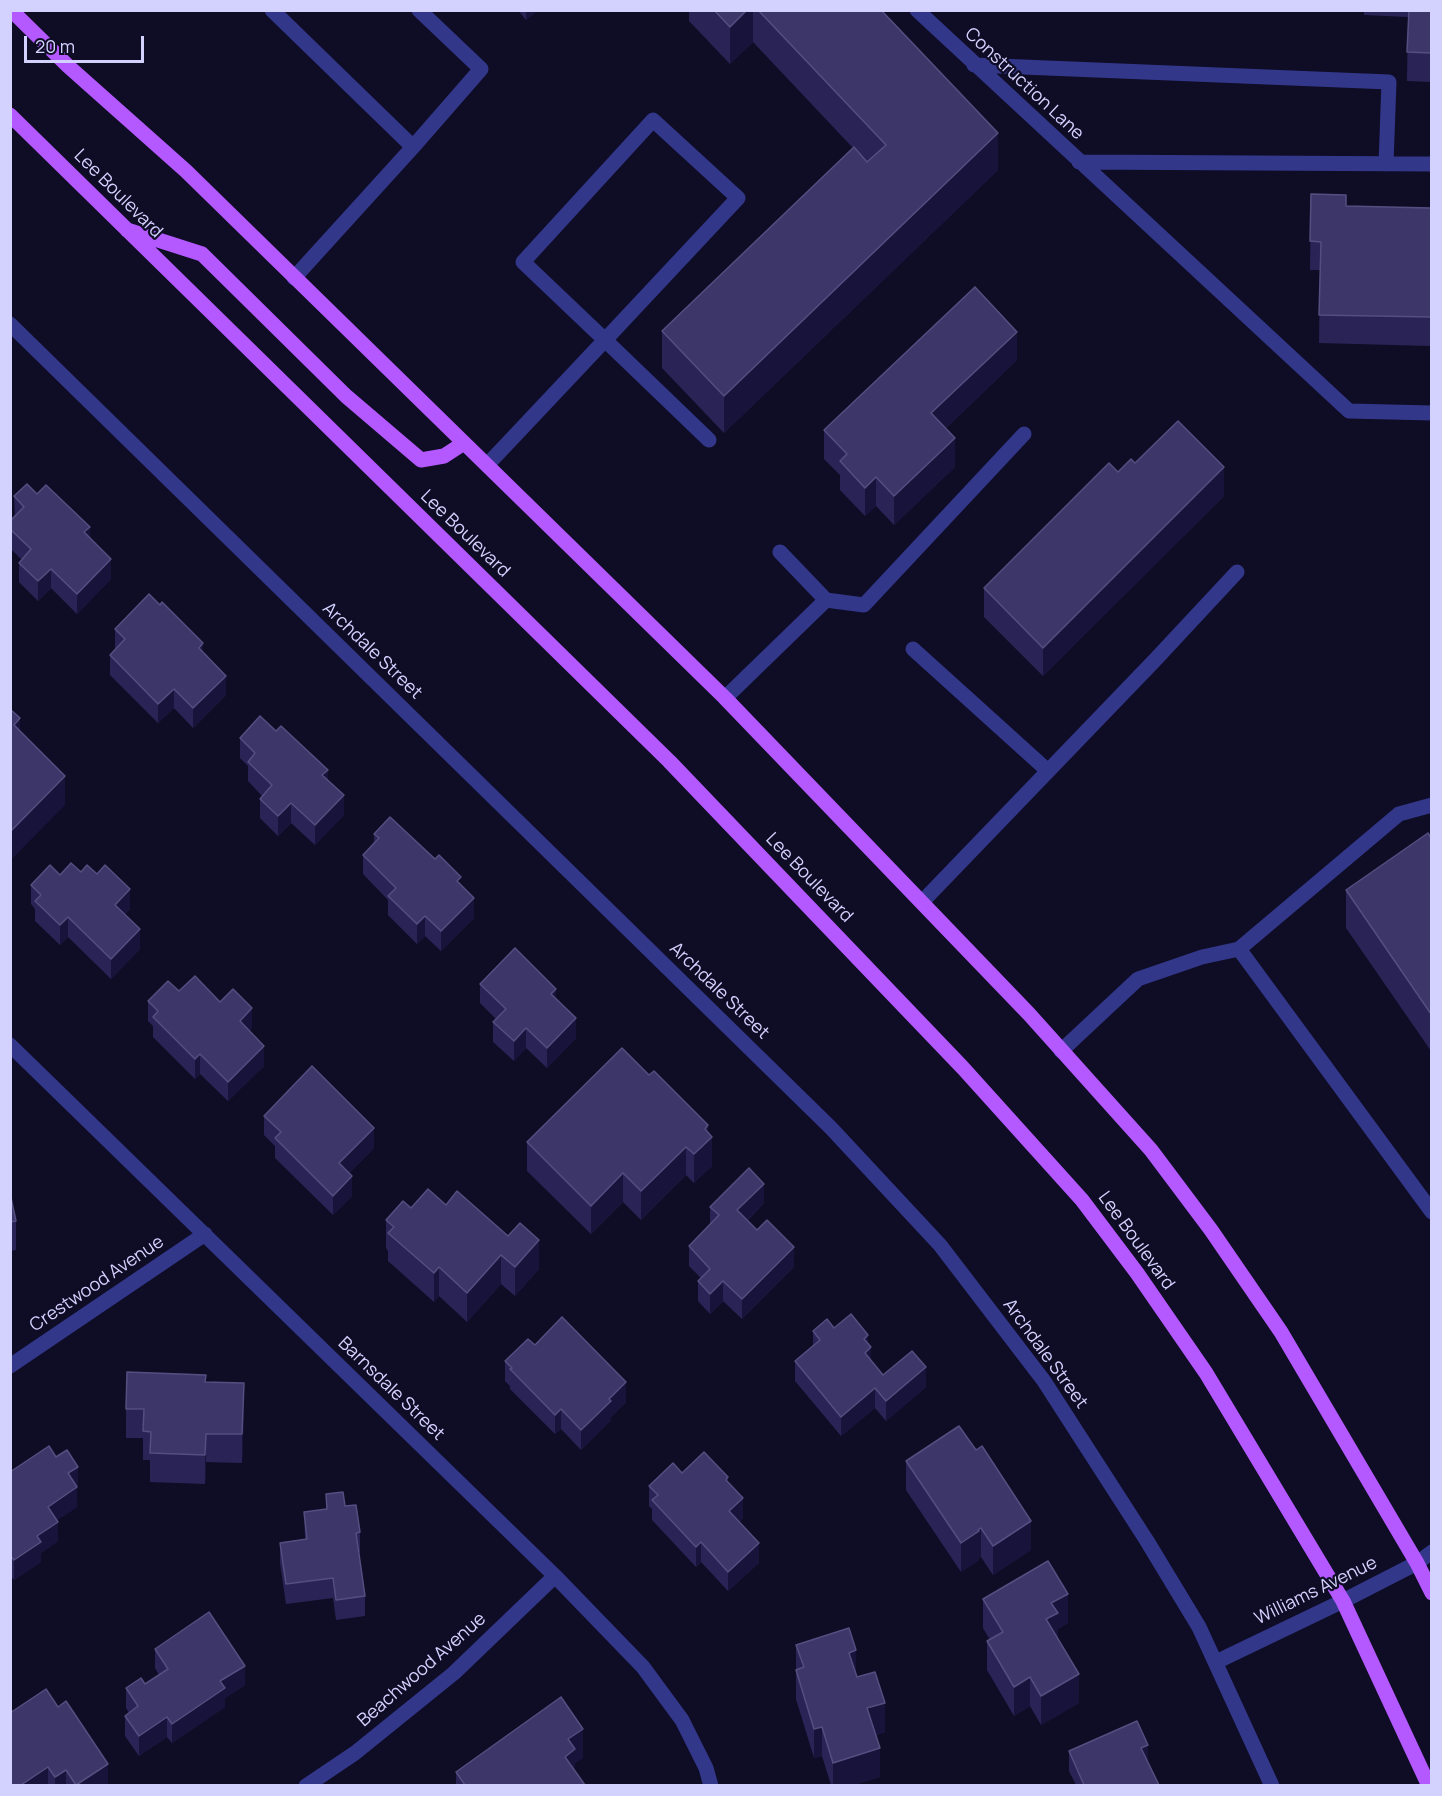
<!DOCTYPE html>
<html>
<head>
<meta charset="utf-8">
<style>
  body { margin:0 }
  #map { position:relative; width:1442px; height:1796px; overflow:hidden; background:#0f0c26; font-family:Manrope,sans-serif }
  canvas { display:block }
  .frame { position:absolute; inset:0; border:12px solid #d3d2ff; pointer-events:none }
  .scale { position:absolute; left:24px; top:36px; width:120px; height:27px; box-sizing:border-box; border:3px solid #d3d2ff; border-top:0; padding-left:8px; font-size:18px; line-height:21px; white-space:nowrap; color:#d3d2ff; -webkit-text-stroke:4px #0f0c26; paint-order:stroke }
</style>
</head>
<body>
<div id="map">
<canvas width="1442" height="1796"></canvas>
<div class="frame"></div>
<div class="scale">20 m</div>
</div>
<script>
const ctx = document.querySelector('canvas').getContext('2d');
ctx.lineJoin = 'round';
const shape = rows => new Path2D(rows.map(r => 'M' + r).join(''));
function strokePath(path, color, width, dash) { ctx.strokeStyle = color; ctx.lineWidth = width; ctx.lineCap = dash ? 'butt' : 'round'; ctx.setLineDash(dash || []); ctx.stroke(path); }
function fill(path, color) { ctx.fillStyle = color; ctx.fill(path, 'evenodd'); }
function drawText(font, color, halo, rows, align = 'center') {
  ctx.font = font + ' Manrope,sans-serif'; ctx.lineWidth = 4.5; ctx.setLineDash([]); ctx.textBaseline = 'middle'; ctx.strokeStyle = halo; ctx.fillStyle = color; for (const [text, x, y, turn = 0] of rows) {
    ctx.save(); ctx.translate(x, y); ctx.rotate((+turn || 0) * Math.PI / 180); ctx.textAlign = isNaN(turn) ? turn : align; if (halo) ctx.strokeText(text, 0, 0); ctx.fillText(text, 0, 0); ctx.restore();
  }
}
const minor = shape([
  [272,10,413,147,294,278],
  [917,10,1349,411,1432,413],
  [974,65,1389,82,1386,164],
  [413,147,481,69,419,10],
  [1079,162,1432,164],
  [10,324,831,1128,940,1245,1044,1381,1147,1541,1199,1627,1272,1786],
  [487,465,506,445,605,340,738,198,653,120,523,262,605,340,709,440],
  [780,552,826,600],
  [913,649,1048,771],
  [725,698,826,600,864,605,1024,434],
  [922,902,1155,660,1237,572],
  [1239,949,1432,1212],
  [10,1045,555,1576,643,1667,682,1720,706,1768,711,1786],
  [1061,1051,1138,979,1202,957,1239,949,1399,814,1432,805],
  [10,1366,205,1234],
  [1216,1662,1343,1601,1417,1563,1432,1552],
  [306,1786,355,1753,454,1673,555,1576]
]);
const major = shape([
  [11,10,68,66,186,171,725,698,1029,1014,1151,1150,1211,1230,1281,1332,1417,1563,1432,1593],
  [10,115,669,761,963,1068,1082,1200,1137,1273,1206,1373,1343,1601,1429,1786],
  [127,230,202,254,346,396,421,460,444,456,464,443]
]);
const wall = shape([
  [518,10,538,10,526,20],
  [689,10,881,10,998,170,724,433,662,368,662,331,853,148,753,42,730,64,689,21],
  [1364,10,1431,10,1431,82,1407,81,1408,17,1364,15],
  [1311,194,1346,206,1431,208,1431,346,1319,343,1320,270,1310,270],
  [1017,360,945,429,955,467,894,525,876,506,865,516,840,490,840,475,824,459,824,430],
  [1118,472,1224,496,1043,676,984,617,984,588],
  [37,494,90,538,111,579,77,614,51,588,38,601,19,582,19,563,22,560,10,548,10,521,15,517,14,496],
  [115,629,203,653,226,695,193,728,174,708,158,723,110,675,110,655,115,649],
  [240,738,328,780,344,815,315,845,291,823,278,836,260,818,260,799,262,796,248,781,248,766,240,758],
  [374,834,461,885,474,918,441,951,425,936,417,944,388,915,388,900,363,874,363,855,374,842],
  [1431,838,1431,1051,1346,928,1346,890],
  [81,872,130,909,125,914,140,949,111,979,68,937,60,945,35,921,35,909,31,904,31,885,60,875],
  [480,984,556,999,576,1038,547,1068,526,1048,514,1061,493,1042,493,1022,496,1019,480,1003],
  [179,991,220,1002,252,1028,249,1031,264,1066,228,1101,200,1074,195,1079,153,1037,153,1026,148,1021,148,1001],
  [264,1116,374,1148,349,1173,352,1196,333,1215,275,1158,275,1146,264,1135],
  [708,1133,712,1166,694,1183,686,1175,641,1220,623,1202,591,1234,527,1171,527,1142],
  [10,1193,16,1221,16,1250,10,1251],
  [764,1203,747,1221,794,1267,742,1319,723,1301,710,1314,698,1301,698,1281,701,1278,689,1266,689,1246,710,1224,710,1207],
  [446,1205,539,1269,515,1296,501,1284,467,1322,439,1296,434,1302,388,1261,388,1251,386,1248,386,1220],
  [834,1328,868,1343,871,1360,883,1375,926,1387,886,1421,875,1408,841,1436,795,1381,795,1361,813,1346,813,1331],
  [535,1345,626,1402,611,1417,611,1420,581,1450,561,1429,555,1434,510,1389,510,1386,505,1381,505,1361],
  [126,1409,244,1412,242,1463,206,1462,205,1484,150,1482,150,1460,143,1460,143,1438,126,1438],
  [56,1457,78,1486,77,1487,77,1507,57,1520,58,1541,41,1553,41,1562,14,1580,10,1575,10,1472],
  [906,1461,1031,1550,993,1575,981,1557,979,1558,979,1560,961,1572,906,1490],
  [682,1473,728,1482,743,1518,739,1522,759,1563,728,1591,701,1562,696,1567,652,1520,652,1509,649,1506,649,1486],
  [326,1494,345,1506,360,1532,360,1552,359,1552,365,1596,365,1616,336,1620,333,1598,286,1604,280,1563,280,1543,305,1539,304,1512,326,1509],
  [983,1599,1068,1623,1058,1629,1058,1639,1079,1703,1041,1725,1030,1706,1014,1716,987,1670,987,1641,990,1640,983,1628],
  [796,1645,856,1675,885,1732,876,1735,880,1777,853,1785,831,1785,822,1756,814,1758,796,1699],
  [155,1649,245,1685,225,1698,225,1707,172,1743,167,1737,139,1756,125,1736,125,1716,129,1713,126,1708,126,1688,145,1684,159,1675,155,1668],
  [10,1713,108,1785,10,1785],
  [1069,1751,1148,1763,1159,1785,1076,1785,1069,1771],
  [583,1758,575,1763,575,1772,585,1785,456,1785,456,1772]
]);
const shadedWall = shape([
  [526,10,538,10,526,20],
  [747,10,753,10,753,42,730,64,730,27],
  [998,133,998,170,724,433,724,396],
  [1017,332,1017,360,931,442,931,413],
  [955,438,955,467,894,525,894,496],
  [1224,467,1224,496,1043,676,1043,648],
  [876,477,876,506,865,516,865,488],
  [90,527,90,547,84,532],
  [111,559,111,579,77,614,77,594],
  [51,569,51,588,38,601,38,581],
  [203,643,203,663,199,648],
  [226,676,226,695,193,728,193,708],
  [174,689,174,708,158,723,158,704],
  [20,718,20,747,14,725],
  [328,770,328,790,322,775],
  [65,776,65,805,10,861,10,832],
  [344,795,344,815,315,845,315,825],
  [291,803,291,823,278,836,278,816],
  [130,889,130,909,115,924,115,905],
  [474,898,474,918,441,951,441,931],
  [425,916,425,936,417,944,417,924],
  [68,917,68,937,60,945,60,925],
  [140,929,140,949,111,979,111,959],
  [556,989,556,1009,551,994],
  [252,1008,252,1028,240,1041,240,1021],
  [576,1018,576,1038,547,1068,547,1048],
  [526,1028,526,1048,514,1061,514,1041],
  [264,1046,264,1066,228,1101,228,1082],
  [200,1054,200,1074,195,1079,195,1059],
  [708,1125,708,1140,712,1137,712,1166,694,1183,694,1154,705,1129],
  [374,1128,374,1148,339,1183,339,1163],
  [686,1147,686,1175,641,1220,641,1191],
  [623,1173,623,1202,591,1234,591,1206],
  [352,1176,352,1196,333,1215,333,1196],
  [764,1184,764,1203,737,1230,737,1210],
  [539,1240,539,1269,515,1296,515,1267],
  [794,1247,794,1267,742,1319,742,1299],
  [501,1255,501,1284,467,1322,467,1293],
  [439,1267,439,1296,434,1302,434,1273],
  [723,1281,723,1301,710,1314,710,1294],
  [868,1335,868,1349,871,1347,871,1367,865,1372,864,1339],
  [926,1367,926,1387,886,1421,886,1401],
  [626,1382,626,1402,611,1417,611,1420,581,1450,581,1430,609,1399],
  [244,1383,244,1412,242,1463,242,1434],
  [875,1388,875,1408,841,1436,841,1417],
  [561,1409,561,1429,555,1434,555,1415],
  [206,1434,206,1462,205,1484,205,1455],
  [78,1467,78,1486,68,1493,68,1473],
  [77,1487,77,1507,48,1526,48,1507],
  [743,1498,743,1518,729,1531,729,1511],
  [1031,1521,1031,1550,993,1575,993,1546],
  [58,1522,58,1541,41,1553,41,1562,14,1580,14,1560,37,1536],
  [981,1528,981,1557,979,1558,979,1560,961,1572,961,1543],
  [701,1542,701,1562,696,1567,696,1547],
  [759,1543,759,1563,728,1591,728,1572],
  [1068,1594,1068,1623,1058,1629,1058,1641,1046,1619,1051,1603],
  [856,1650,856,1679,849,1653],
  [245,1666,245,1685,225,1698,225,1707,172,1743,172,1724,220,1681],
  [1079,1674,1079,1703,1041,1725,1041,1696],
  [1030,1677,1030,1706,1014,1716,1014,1687],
  [885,1703,885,1732,867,1737,867,1708],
  [167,1717,167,1737,139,1756,139,1736],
  [822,1727,822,1756,814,1758,814,1729],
  [583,1729,583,1758,575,1763,575,1778,565,1757,568,1739],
  [1148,1745,1148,1765,1141,1748],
  [880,1748,880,1777,853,1785,833,1785,833,1763],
  [108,1764,108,1785,76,1785],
  [48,1767,48,1785,21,1785],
  [66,1770,66,1785,55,1785,55,1777]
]);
const building = shape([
  [714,10,747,10,730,27,714,10],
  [758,10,881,10,998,133,724,396,662,331,854,147,867,162,886,145,758,10],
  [1409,10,1431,10,1431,53,1407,52,1409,10],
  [1311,194,1346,195,1346,206,1431,208,1431,317,1319,315,1321,242,1310,241,1311,194],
  [975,287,1017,332,931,413,955,438,894,496,876,477,865,488,840,461,847,454,824,430,975,287],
  [1178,421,1224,467,1043,648,984,588,1109,463,1118,472,1131,459,1135,463,1178,421],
  [27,484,37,494,46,485,90,527,84,532,111,559,77,594,51,569,38,581,19,563,31,549,10,529,10,521,24,507,14,496,27,484],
  [149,594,160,605,162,602,203,643,199,648,226,676,193,708,174,689,158,704,110,655,125,639,115,629,149,594],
  [10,709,20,718,14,725,65,776,10,832,10,709],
  [260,716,276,731,281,726,328,770,322,775,344,795,315,825,291,803,278,816,260,799,272,785,248,762,255,753,240,738,260,716],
  [390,817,435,859,439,855,461,877,457,881,474,898,441,931,425,916,417,924,388,896,396,888,363,855,379,838,374,834,390,817],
  [1428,833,1431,838,1431,1014,1346,890,1428,833],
  [71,863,81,872,87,865,97,874,105,865,130,889,115,905,140,929,111,959,68,917,60,925,35,901,41,895,31,885,50,865,60,875,71,863],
  [515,948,556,989,551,994,576,1018,547,1048,526,1028,514,1041,493,1022,506,1009,480,984,515,948],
  [195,976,220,1002,233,989,252,1008,240,1021,264,1046,228,1082,200,1054,195,1059,153,1017,158,1011,148,1001,168,981,179,991,195,976],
  [622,1048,649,1075,654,1071,708,1125,705,1129,712,1137,694,1154,686,1147,641,1191,623,1173,591,1206,527,1142,622,1048],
  [312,1066,374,1128,339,1163,352,1176,333,1196,275,1138,281,1132,264,1116,312,1066],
  [749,1168,764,1184,737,1210,757,1230,767,1220,794,1247,742,1299,723,1281,710,1294,698,1281,710,1269,689,1246,719,1215,710,1207,749,1168],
  [428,1189,446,1205,457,1191,508,1236,520,1223,539,1240,515,1267,501,1255,467,1293,439,1267,434,1273,388,1233,394,1227,386,1220,403,1201,411,1208,428,1189],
  [10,1193,16,1221,10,1222,10,1193],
  [851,1314,868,1335,864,1339,871,1347,865,1353,883,1375,912,1351,926,1367,886,1401,875,1388,841,1417,795,1361,820,1340,813,1331,827,1319,834,1328,851,1314],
  [562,1317,626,1382,609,1399,611,1401,581,1430,561,1409,555,1415,510,1369,512,1368,505,1361,528,1339,535,1345,562,1317],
  [127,1372,206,1375,205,1382,244,1383,242,1434,206,1434,205,1455,150,1453,151,1432,143,1431,144,1409,126,1409,127,1372],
  [959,1426,976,1450,982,1446,1031,1521,993,1546,981,1528,978,1530,979,1531,961,1543,906,1461,959,1426],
  [49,1446,56,1457,67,1450,78,1467,68,1473,77,1487,48,1507,58,1522,37,1536,41,1542,14,1560,10,1555,10,1472,49,1446],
  [704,1452,728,1477,726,1480,743,1498,729,1511,759,1543,728,1572,701,1542,696,1547,652,1500,658,1495,649,1486,673,1463,682,1473,704,1452],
  [343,1492,345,1506,356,1505,360,1532,356,1533,365,1596,336,1600,333,1578,286,1584,280,1543,307,1539,304,1512,327,1509,326,1494,343,1492],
  [1048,1561,1068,1594,1051,1603,1058,1613,1046,1619,1079,1674,1041,1696,1030,1677,1014,1687,987,1641,1003,1632,983,1599,1048,1561],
  [209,1612,245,1666,220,1681,225,1688,172,1724,167,1717,139,1736,125,1716,138,1706,126,1688,141,1678,145,1684,168,1669,155,1649,209,1612],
  [849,1628,856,1650,849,1653,857,1677,875,1672,885,1703,867,1708,880,1748,833,1763,822,1727,814,1729,796,1670,804,1667,796,1645,849,1628],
  [46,1689,58,1707,66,1701,108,1764,76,1785,66,1770,55,1777,48,1767,21,1785,10,1785,10,1713,46,1689],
  [561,1697,583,1729,568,1739,575,1749,565,1757,585,1785,465,1785,456,1772,561,1697],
  [1137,1721,1148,1745,1141,1748,1159,1785,1084,1785,1069,1751,1137,1721]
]);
const streetNames = [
  ["Construction Lane",1024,84,43],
  ["Lee Boulevard",118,194,45],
  ["Lee Boulevard",465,534,44],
  ["Archdale Street",372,651,44],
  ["Lee Boulevard",809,878,46],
  ["Archdale Street",719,991,44],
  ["Lee Boulevard",1136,1241,54],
  ["Crestwood Avenue",97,1284,-34],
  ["Archdale Street",1045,1354,54],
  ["Barnsdale Street",391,1389,44],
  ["Williams Avenue",1316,1591,-26],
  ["Beachwood Avenue",422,1670,-41]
];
strokePath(minor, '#33378a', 15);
strokePath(major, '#b359ff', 15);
fill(wall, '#2a2456');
fill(shadedWall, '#17133b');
fill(building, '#3c3768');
strokePath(building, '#544f80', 1.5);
drawText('18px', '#d3d2ff', '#0f0c26', streetNames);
</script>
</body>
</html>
